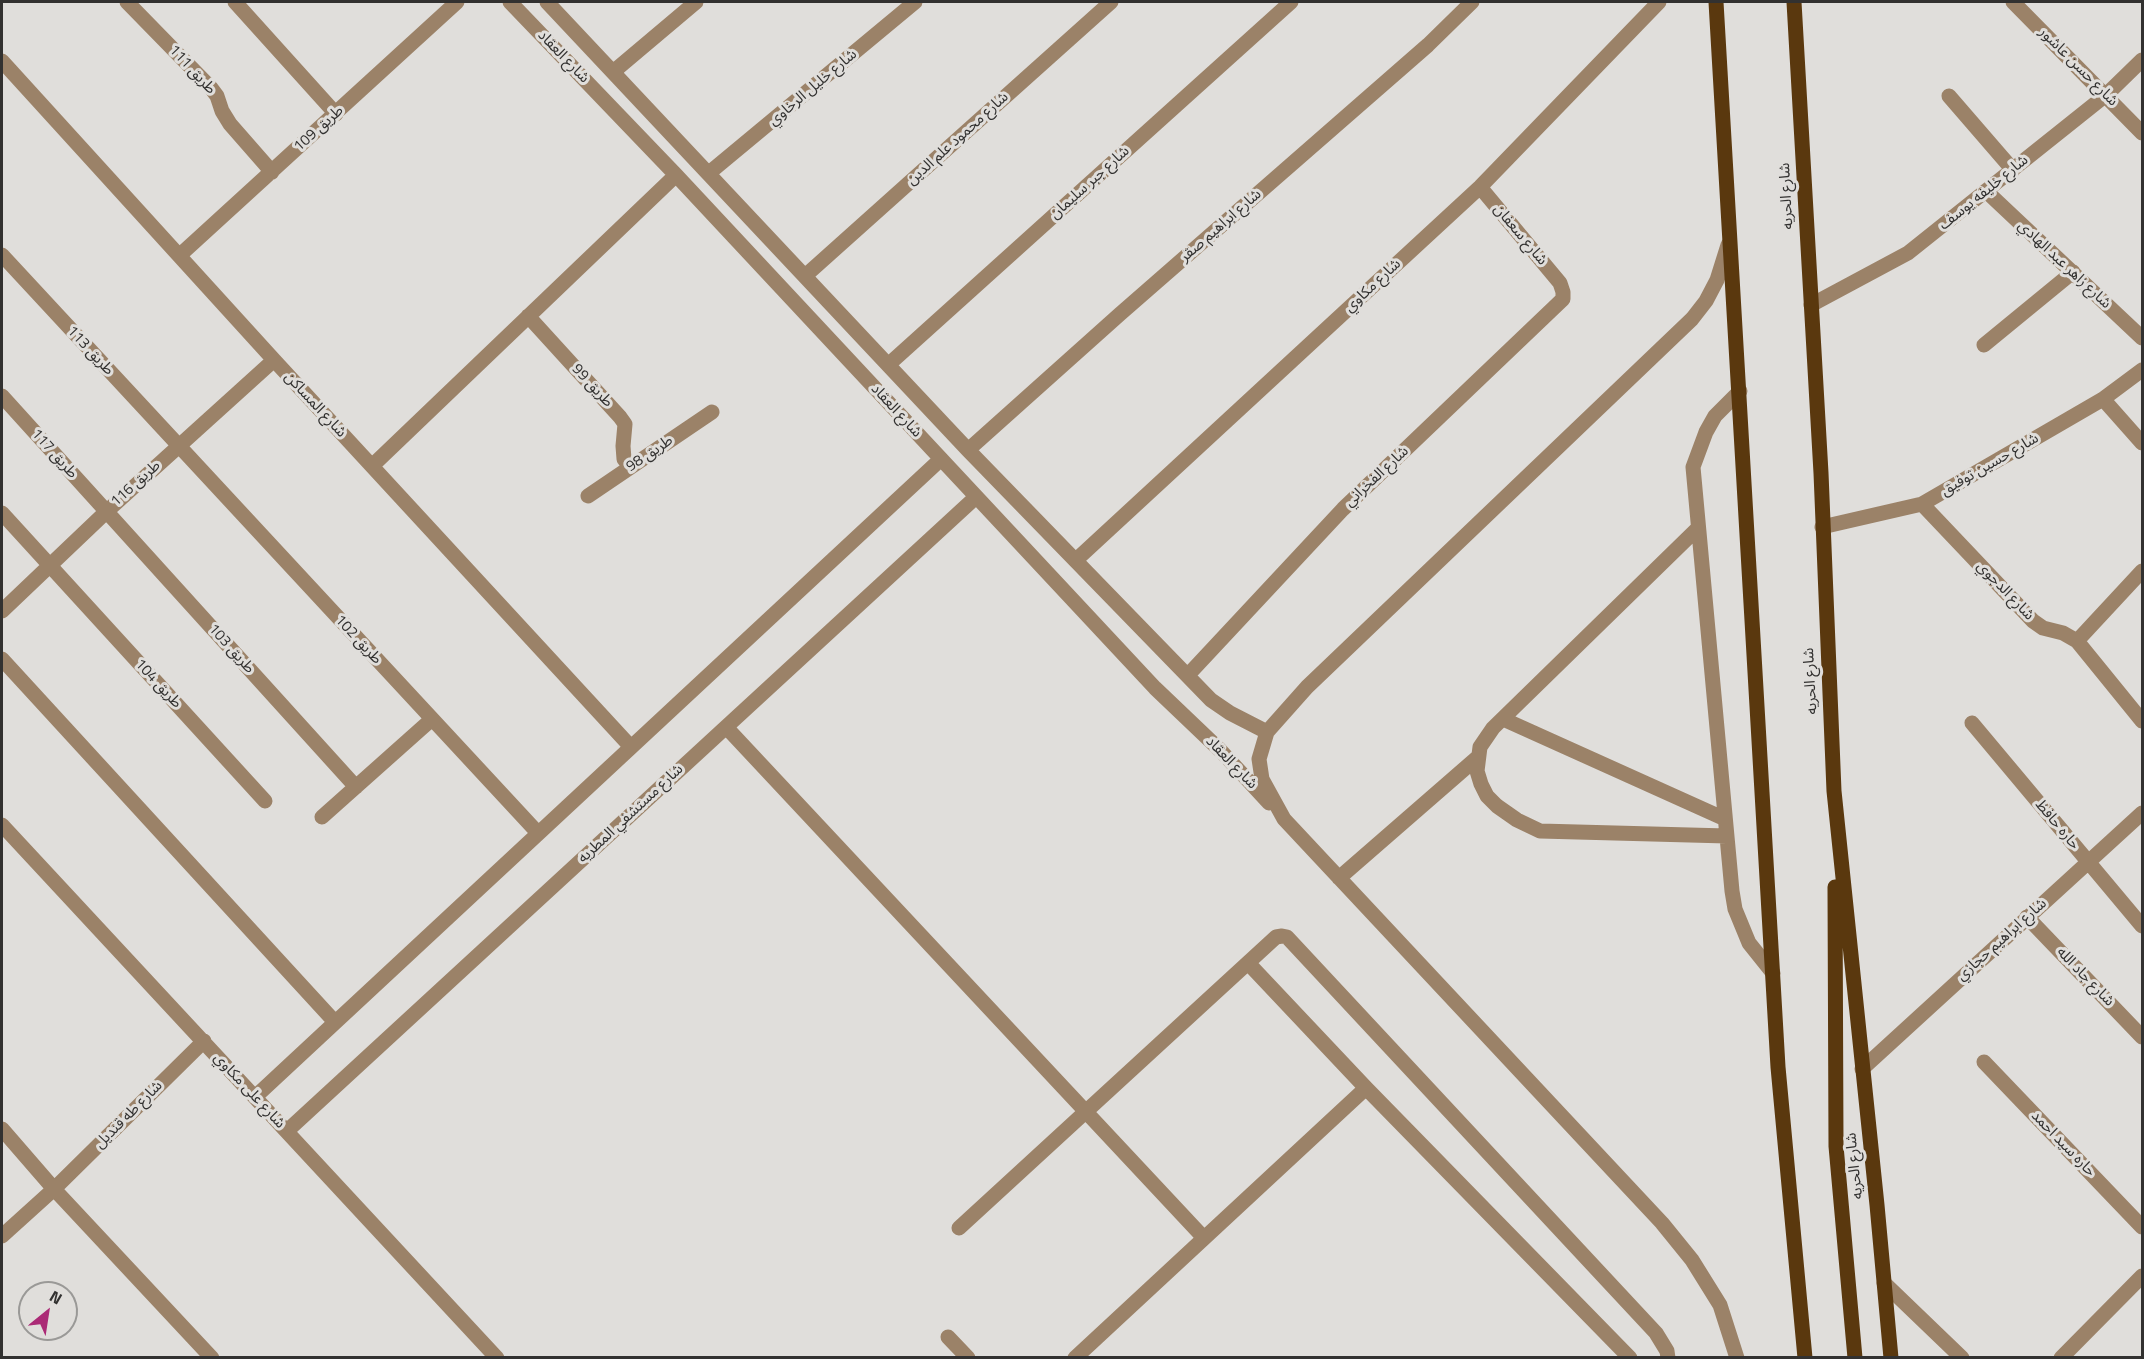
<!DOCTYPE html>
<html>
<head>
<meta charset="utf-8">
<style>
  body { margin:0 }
  #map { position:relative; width:2144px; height:1359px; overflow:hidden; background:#e0dedb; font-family:"Titillium Web",sans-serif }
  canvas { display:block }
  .frame { position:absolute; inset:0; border:3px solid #323130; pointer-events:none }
  .north { position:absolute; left:18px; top:1281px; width:60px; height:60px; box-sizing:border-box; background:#e0dedb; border:2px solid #9a9997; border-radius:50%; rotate:30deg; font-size:16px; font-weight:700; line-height:24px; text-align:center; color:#323130 }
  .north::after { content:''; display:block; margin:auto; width:21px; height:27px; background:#ab2a76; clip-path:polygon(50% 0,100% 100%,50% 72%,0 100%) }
</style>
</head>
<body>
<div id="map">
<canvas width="2144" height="1359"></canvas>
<div class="frame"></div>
<div class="north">N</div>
</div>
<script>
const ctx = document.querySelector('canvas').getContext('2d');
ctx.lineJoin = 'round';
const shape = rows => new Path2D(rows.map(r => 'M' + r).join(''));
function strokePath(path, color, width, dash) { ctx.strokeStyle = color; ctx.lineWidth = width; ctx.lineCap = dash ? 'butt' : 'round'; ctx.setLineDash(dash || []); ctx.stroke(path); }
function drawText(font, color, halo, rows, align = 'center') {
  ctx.font = font + ' "Titillium Web","Noto Sans Arabic",sans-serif'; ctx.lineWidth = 6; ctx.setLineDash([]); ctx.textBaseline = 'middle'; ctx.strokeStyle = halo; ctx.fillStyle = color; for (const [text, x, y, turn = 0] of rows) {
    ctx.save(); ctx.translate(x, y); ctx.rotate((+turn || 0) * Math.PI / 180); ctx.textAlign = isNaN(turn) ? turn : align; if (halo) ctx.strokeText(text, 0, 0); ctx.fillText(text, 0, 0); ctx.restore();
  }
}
const minor = shape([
  [127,2,211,88,217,96,222,111,230,124,272,172],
  [235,2,336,114],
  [510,2,676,175,1155,688,1220,750,1269,803],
  [547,2,968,450,1211,700,1230,713,1267,732],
  [2013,2,2142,133],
  [2,61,274,360,631,747],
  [613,72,696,2],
  [1949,96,2013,170],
  [709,173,915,2],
  [1986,191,2142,338],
  [1728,245,1717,280,1706,301,1692,319,1307,687,1267,732,1259,759,1262,779,1284,819,1662,1223,1692,1260,1720,1305,1737,1358],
  [2,255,538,833],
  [180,255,457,2],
  [805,276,1111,2],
  [1811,305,1908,253,2106,95,2142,60],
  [528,316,620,417,625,424,623,446,624,459,630,467],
  [1984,345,2073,272],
  [888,365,1291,2],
  [1740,391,1715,416,1706,432,1693,467,1732,891,1735,909,1749,943,1773,973],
  [2,396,356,787],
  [2103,399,2142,443],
  [968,450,1120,314,1428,45,1472,2],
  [372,466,676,175],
  [588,496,712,412],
  [1922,504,2033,621,2043,628,2063,633,2077,641,2142,721],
  [2,513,265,801],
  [1822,527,1922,504,2103,399,2142,370],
  [1698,528,1493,728,1480,747,1477,771,1481,784,1487,796,1497,806,1517,820,1540,831,1727,836],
  [1076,560,1480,187,1659,2],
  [2,611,106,512,274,360],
  [2077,641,2142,571],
  [2,659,334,1021],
  [1188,675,1343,509,1563,299,1563,292,1560,283,1480,187],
  [1503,719,1725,819],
  [1972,723,2142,926],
  [726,727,1204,1238],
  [322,817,432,719],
  [2,825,497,1358],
  [1339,878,1478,757],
  [2027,917,2142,1037],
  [1249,964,1366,1088,1630,1358],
  [1984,1062,2142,1227],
  [1862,1069,2142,813],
  [255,1097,941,459],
  [2,1129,54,1189,212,1358],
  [287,1131,976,497],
  [959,1228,1276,937,1282,936,1287,937,1656,1333,1667,1351,1668,1358],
  [2,1236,54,1189,204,1041],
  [1884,1283,1962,1358],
  [948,1337,968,1358],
  [1075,1358,1366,1088],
  [2061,1358,2142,1276]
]);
const major = shape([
  [1716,2,1778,1067,1805,1358],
  [1794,2,1821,473,1834,791,1877,1205,1891,1358],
  [1835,887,1836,1146,1855,1358]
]);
const streetNames = [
  ["شارع العقاد",563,57,46],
  ["شارع حسن عاشور",2078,67,45],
  ["طريق 111",192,70,47],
  ["شارع خليل الرخاوي",813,88,-40],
  ["طريق 109",319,129,-42],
  ["شارع محمود علم الدين",958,139,-42],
  ["شارع جبر سليمان",1090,183,-42],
  ["شارع خليفه يوسف",1984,193,-39],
  ["شارع الحريه",1787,196,-93],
  ["شارع ابراهيم صقر",1221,226,-41],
  ["شارع سعفان",1520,235,50],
  ["شارع زاهر عبد الهادي",2064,265,43],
  ["شارع مكاوي",1373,286,-43],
  ["طريق 113",90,351,47],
  ["طريق 99",592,386,47],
  ["شارع المساكن",315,405,47],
  ["شارع العقاد",896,411,47],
  ["طريق 117",54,454,48],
  ["طريق 98",650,454,-34],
  ["شارع حسين توفيق",1990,465,-30],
  ["شارع الفخراني",1377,477,-43],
  ["طريق 116",136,484,-42],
  ["شارع الدجوي",2005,591,46],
  ["طريق 102",358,640,47],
  ["طريق 103",231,649,48],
  ["شارع الحريه",1811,681,-93],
  ["طريق 104",158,684,47],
  ["شارع العقاد",1231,763,46],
  ["شارع مستشفي المطريه",631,814,-43],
  ["حاره حافظ",2057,825,50],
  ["شارع ابراهيم حجازي",2002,940,-42],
  ["شارع جاد الله",2085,977,46],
  ["شارع على مكاوي",249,1091,47],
  ["شارع طه قنديل",129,1115,-45],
  ["حاره سيد احمد",2063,1144,46],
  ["شارع الحريه",1855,1166,-96]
];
strokePath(minor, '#9b8268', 15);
strokePath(major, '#5a380e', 15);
drawText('15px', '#323130', '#e0dedb', streetNames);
</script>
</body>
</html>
